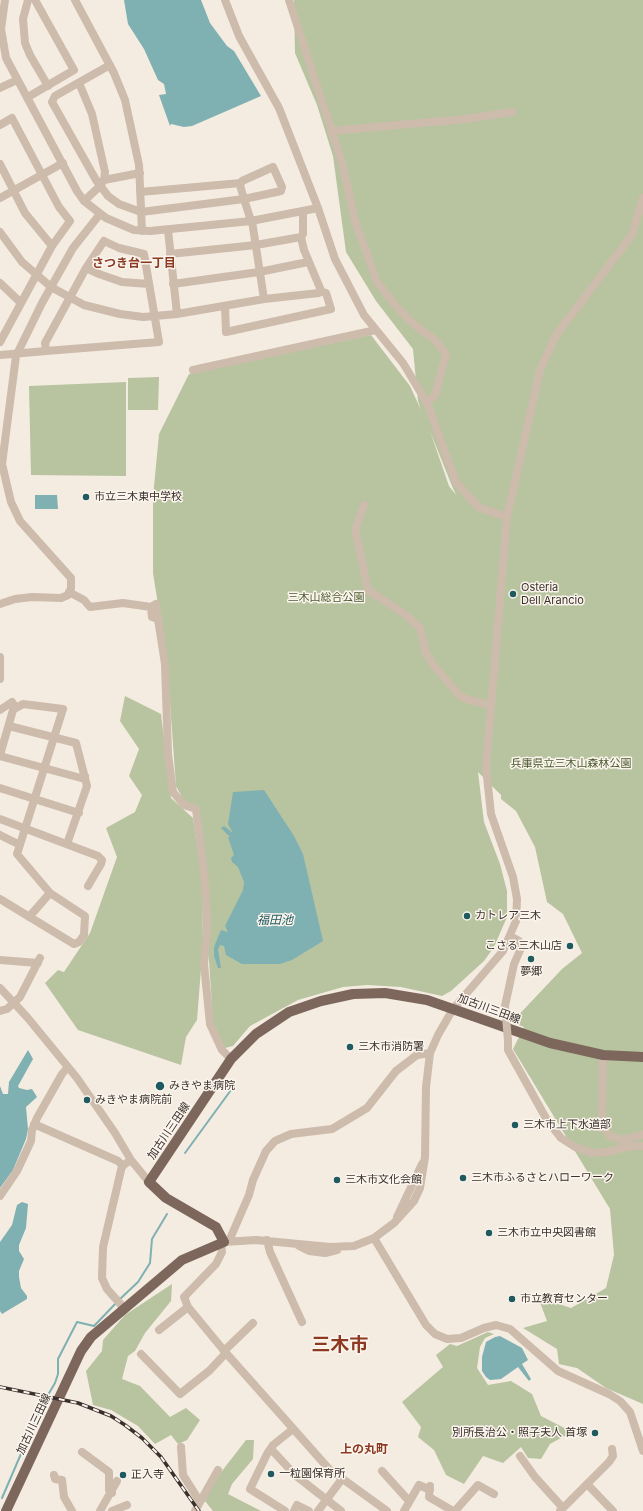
<!DOCTYPE html>
<html>
<head>
<meta charset="utf-8">
<style>
  body { margin:0 }
  canvas { display:block; background:#f4ebe1 }
</style>
</head>
<body>
<canvas width="643" height="1511"></canvas>
<script>
const ctx = document.querySelector('canvas').getContext('2d');
ctx.lineJoin = 'round';
function fill(path, color) { ctx.fillStyle = color; ctx.fill(path, 'evenodd'); }
const shape = rows => new Path2D(rows.map(r => 'M' + r).join(''));
function strokePath(path, color, width, dash) { ctx.strokeStyle = color; ctx.lineWidth = width; ctx.lineCap = dash ? 'butt' : 'round'; ctx.setLineDash(dash || []); ctx.stroke(path); }
function drawText(font, color, halo, rows, align = 'center') {
  ctx.font = font + ' Inter,"Noto Sans JP",sans-serif'; ctx.lineWidth = 3; ctx.setLineDash([]); ctx.textBaseline = 'middle'; ctx.strokeStyle = halo; ctx.fillStyle = color; for (const [text, x, y, turn = 0] of rows) {
    ctx.save(); ctx.translate(x, y); ctx.rotate((+turn || 0) * Math.PI / 180); ctx.textAlign = isNaN(turn) ? turn : align; if (halo) ctx.strokeText(text, 0, 0); ctx.fillText(text, 0, 0); ctx.restore();
  }
}
const green = shape([
  [294,0,643,0,643,1404,606,1388,577,1368,559,1364,557,1349,523,1328,547,1321,538,1297,571,1308,606,1288,614,1255,610,1209,513,1049,524,1027,512,1022,562,969,582,953,563,914,547,902,535,847,516,811,501,799,501,795,478,772,484,822,500,864,507,891,507,917,494,947,484,961,451,991,442,996,401,987,367,985,343,987,298,1000,250,1026,233,1046,225,1048,213,1022,199,807,184,801,176,786,167,661,153,573,153,497,159,434,189,374,371,335,410,386,421,410,418,401,413,349,376,301,346,252,333,156,317,105,295,53],
  [430,431,452,486,456,495,449,486],
  [159,377,158,410,128,410,128,378],
  [126,382,126,476,31,475,29,386],
  [125,696,161,714,171,798,193,818,202,880,203,943,197,1020,186,1037,181,1065,78,1030,45,983,58,970,64,972,90,933,117,857,106,828,135,812,142,795,129,776,139,749,120,721],
  [172,1284,171,1301,145,1333,135,1351,128,1356,122,1379,140,1386,170,1417,186,1408,200,1420,187,1440,178,1444,171,1435,155,1444,138,1426,111,1410,93,1405,86,1371,102,1351,103,1340,125,1315],
  [488,1332,494,1334,485,1338,480,1347,477,1368,488,1385,511,1381,532,1394,541,1416,572,1432,550,1444,541,1459,528,1458,521,1447,503,1463,483,1456,464,1484,446,1475,434,1450,418,1437,421,1427,402,1402,443,1367,436,1355,450,1344,457,1346],
  [246,1440,254,1440,253,1459,232,1484,228,1494,261,1511,213,1511,205,1501,215,1480]
]);
const water = shape([
  [124,0,201,0,210,23,227,46,234,51,261,96,192,126,184,127,171,124,170,126,159,95,166,94,164,84,158,80,144,49,128,24],
  [35,495,57,495,58,509,35,509],
  [264,790,294,836,303,854,323,941,292,960,280,964,242,964,226,955,224,946,220,945,218,950,221,968,218,968,214,956,214,947,221,930,228,932,225,926,243,890,244,882,238,867,232,862,231,858,234,855,228,837,230,837,221,828,224,826,233,833,228,824,233,792],
  [28,1050,33,1059,18,1086,19,1088,27,1090,32,1089,37,1097,26,1107,28,1129,26,1139,13,1170,0,1188,0,1086,3,1094,8,1094,9,1082],
  [22,1202,28,1204,26,1228,19,1245,19,1251,24,1259,19,1271,19,1277,21,1288,27,1296,27,1299,2,1314,0,1311,0,1242,12,1225,17,1205],
  [500,1336,522,1348,528,1360,522,1364,531,1379,529,1381,518,1367,501,1379,490,1380,486,1377,482,1371,482,1357,486,1342,495,1337]
]);
const stream = shape([
  [185,1153,231,1090,231,1083],
  [120,1299,138,1282,150,1263,152,1239,167,1214],
  [2,1498,42,1405,55,1383,58,1374,58,1359,77,1322,94,1326,117,1302]
]);
const minor = shape([
  [5,0,1,29,6,58,77,191,84,201,106,218,134,230,150,231,251,221,318,208],
  [28,0,23,19,25,43,30,55,48,86],
  [75,0,114,73,125,100,139,165,142,231],
  [225,0,239,36,279,108,318,208,335,259,364,315,403,363,427,403,456,482,478,507,507,517],
  [289,0,343,166,355,221,377,282,396,306,411,322,435,340,446,354,435,395,427,403],
  [110,65,55,96,52,102,96,180,108,196,119,204,141,212,244,199,281,191,282,187,273,167,242,181,240,185,244,199,251,221],
  [79,83,92,114,105,172,104,180,100,186,84,201],
  [0,88,17,80],
  [28,97,74,70,35,0],
  [0,125,12,118,59,207,70,221,52,246,0,342],
  [331,131,466,119,512,112],
  [0,164,25,213,52,246],
  [104,180,140,173],
  [140,192,241,183],
  [0,198,63,163],
  [252,221,264,299],
  [168,230,177,314],
  [0,232,22,262,51,287,84,305,120,314,143,317,177,314,264,299,319,293,320,288,304,250,301,237,256,245,170,254],
  [301,237,303,234,303,211],
  [104,241,119,248,144,254,159,342,46,351,45,343,86,268,104,241],
  [86,268,99,274,122,282,149,284],
  [0,283,21,303],
  [173,284,259,272,308,262],
  [225,306,226,332,331,309,326,293,320,291],
  [0,355,46,351],
  [193,370,376,330],
  [364,505,356,527,356,533,368,590,406,615,420,628,426,653,434,666,460,696,469,700,491,705],
  [69,592,84,600,90,607,123,603,151,607],
  [0,604,15,599,32,597,61,598,68,595,71,588,71,578,20,521,11,502,2,464,16,356,42,303,73,248,100,214],
  [158,619,152,617,151,607,156,604,158,619,165,664,168,754,173,792,184,805,196,809,205,880,207,933,204,964,210,1024,222,1050,231,1059],
  [0,657,0,679],
  [0,710,12,702,16,708],
  [9,726,76,743,87,786,67,844],
  [0,755,13,710,16,708,23,704,63,709,17,854,50,893,85,916,84,935,79,942,74,944,0,899],
  [0,756,81,778,85,776],
  [0,788,79,813],
  [0,819,98,856,102,860,101,864,88,886],
  [0,835,20,845],
  [29,917,50,893],
  [0,960,38,963],
  [0,988,27,1017,77,1078,115,1133,131,1160,149,1182],
  [0,1011,7,1009,20,997,40,958],
  [506,1017,505,1006,514,964,522,946,519,941,510,936],
  [508,1041,508,1050,547,1120,561,1138,575,1147,592,1153,607,1152,631,1146,643,1146],
  [603,1055,602,1116,604,1129,610,1136,622,1140,643,1135],
  [34,1124,118,1161,123,1166],
  [0,1196,17,1171,31,1141,32,1130,37,1118,62,1074,68,1067],
  [397,1217,422,1164],
  [374,1238,426,1325,435,1334,447,1339,461,1338,484,1328,496,1325,510,1329,558,1371,609,1394,620,1401,630,1412,643,1451],
  [267,1240,270,1252,302,1322],
  [229,1241,249,1195,253,1180,266,1151,275,1141,291,1134,332,1129,367,1108,396,1071,417,1055,430,1053],
  [224,1242,256,1240,330,1247,354,1246,374,1238,394,1223,414,1201,420,1188,425,1157,426,1087,430,1053,438,1035,453,1009,503,951,516,921,517,899,513,877,491,814,486,767,507,517,540,370,556,335,632,235,643,198],
  [221,1243,222,1252,216,1264,184,1297,188,1307,226,1353,329,1469,387,1511],
  [299,1246,309,1251,325,1253,337,1250],
  [124,1308,107,1289,102,1278,103,1247,122,1166,131,1160],
  [159,1330,188,1307],
  [224,1351,253,1323],
  [141,1354,180,1394,209,1371,226,1353],
  [181,1447,183,1475,200,1502],
  [271,1449,295,1475,341,1511],
  [82,1452,109,1472,109,1490,112,1493],
  [520,1456,535,1477,563,1508],
  [382,1471,409,1501],
  [54,1475,55,1479,62,1480,64,1497,72,1511],
  [587,1484,613,1511],
  [430,1486,429,1497,453,1511],
  [100,1511,117,1481],
  [112,1511,127,1505],
  [195,1511,218,1470],
  [285,1511,250,1489,267,1454,273,1445,293,1429],
  [294,1511,297,1505,309,1511],
  [318,1511,342,1479],
  [404,1511,419,1485,430,1490],
  [455,1511,478,1485,494,1494],
  [560,1511,609,1462,613,1456,612,1449]
]);
const major = shape([
  [6,1511,81,1351,91,1337,182,1260,224,1242,216,1227,166,1198,149,1182,231,1059,256,1034,289,1012,321,1001,353,994,385,993,427,1000,550,1043,603,1055,643,1057]
]);
const rail = shape([
  [0,1387,78,1403,111,1416,125,1425,142,1438,161,1457,199,1511]
]);
const minorBridge = shape([
  [506,1017,508,1041]
]);
const markers = [
  [86,497,4,"#1f5a5e"],
  [513,594,4,"#1f5a5e"],
  [467,916,4,"#1f5a5e"],
  [570,946,4,"#1f5a5e"],
  [531,959,4,"#1f5a5e"],
  [350,1047,4,"#1f5a5e"],
  [160,1086,5,"#1f5a5e"],
  [87,1100,4,"#1f5a5e"],
  [515,1125,4,"#1f5a5e"],
  [463,1178,4,"#1f5a5e"],
  [337,1180,4,"#1f5a5e"],
  [489,1233,4,"#1f5a5e"],
  [512,1299,4,"#1f5a5e"],
  [595,1433,4,"#1f5a5e"],
  [271,1474,4,"#1f5a5e"],
  [123,1475,4,"#1f5a5e"]
];
const poiNames = [
  ["市立三木東中学校",94,497],
  ["Osteria",521,588],
  ["Dell Arancio",521,601],
  ["カトレア三木",475,916],
  ["こさる三木山店",562,946,"right"],
  ["夢郷",531,972,"center"],
  ["三木市消防署",358,1047],
  ["みきやま病院",169,1086],
  ["みきやま病院前",95,1100],
  ["三木市上下水道部",523,1125],
  ["三木市ふるさとハローワーク",471,1178],
  ["三木市文化会館",345,1180],
  ["三木市立中央図書館",497,1233],
  ["市立教育センター",520,1299],
  ["別所長治公・照子夫人 首塚",587,1433,"right"],
  ["一粒園保育所",279,1474],
  ["正入寺",131,1475]
];
const parkNames = [
  ["三木山総合公園",326,598],
  ["兵庫県立三木山森林公園",571,764]
];
const streetNames = [
  ["加古川三田線",489,1009,20],
  ["加古川三田線",169,1131,-56],
  ["加古川三田線",34,1424,-65]
];
const neighbourhoodNames = [
  ["さつき台一丁目",134,263],
  ["上の丸町",364,1449]
];
const waterNames = [
  ["福田池",275,920]
];
const townNames = [
  ["三木市",340,1345]
];
fill(green, '#b8c4a0');
fill(water, '#7fb0b2');
strokePath(stream, '#7fb0b2', 2);
strokePath(minor, '#cdbbac', 8);
strokePath(major, '#7d675c', 10);
strokePath(rail, '#3b302b', 3.5);
strokePath(rail, '#fbf5ee', 2, [6]);
strokePath(minorBridge, '#cdbbac', 8);
for (const [x, y, r, color] of markers) { const dot = new Path2D(); dot.arc(x, y, r, 0, 2 * Math.PI); ctx.fillStyle = color; ctx.fill(dot); strokePath(dot, '#fbf5ee', 1.5); }
drawText('11px', '#3b302b', '#fbf5ee', poiNames, 'left');
drawText('11px', '#4a5a2e', '#fbf5ee', parkNames);
drawText('11px', '#3b302b', '#fbf5ee', streetNames);
drawText('bold 12px', '#8c3b22', '#fbf5ee', neighbourhoodNames);
drawText('italic 12px', '#1f5a5e', '#fbf5ee', waterNames);
drawText('bold 19px', '#8c3b22', '#fbf5ee', townNames);
</script>
</body>
</html>
